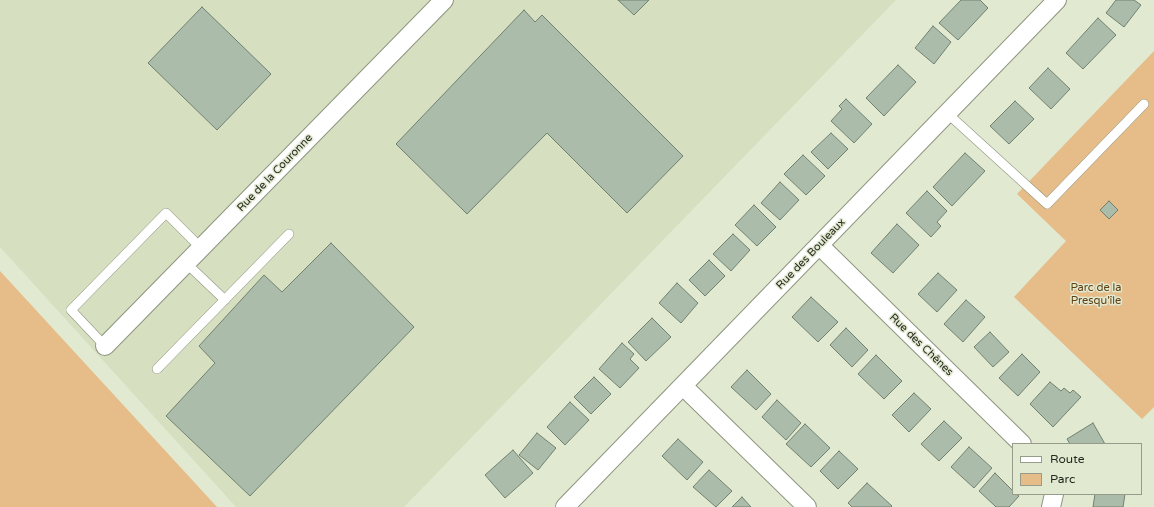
<!DOCTYPE html>
<html>
<head>
<meta charset="utf-8">
<style>
  body { margin:0 }
  #map { position:relative; width:1154px; height:507px; overflow:hidden; background:#e1e9d1; font-family:"Varela Round",sans-serif }
  canvas { display:block }
  .legend { position:absolute; left:1012px; top:443px; width:130px; height:52px; box-sizing:border-box; background:#e1e9d1; border:1px solid #979c8a; margin:0; padding:5px 7px; list-style:none; font-size:12px; color:#272920 }
  .legend li { display:flex; align-items:center; gap:8px; height:20px }
  .legend b { width:20px; border:1px solid #979c8a }
</style>
</head>
<body>
<div id="map">
<canvas width="1154" height="507"></canvas>
<ul class="legend">
<li><b style="height:5px;background:#fff"></b>Route</li>
<li><b style="height:11px;background:#e6bc88"></b>Parc</li>
</ul>
</div>
<script>
const ctx = document.querySelector('canvas').getContext('2d');
ctx.lineJoin = 'round';
function fill(path, color) { ctx.fillStyle = color; ctx.fill(path, 'evenodd'); }
const shape = rows => new Path2D(rows.map(r => 'M' + r).join(''));
function strokePath(path, color, width, dash) { ctx.strokeStyle = color; ctx.lineWidth = width; ctx.lineCap = dash ? 'butt' : 'round'; ctx.setLineDash(dash || []); ctx.stroke(path); }
function drawText(font, color, halo, rows, align = 'center') {
  ctx.font = font + ' "Varela Round",sans-serif'; ctx.lineWidth = 3; ctx.setLineDash([]); ctx.textBaseline = 'middle'; ctx.strokeStyle = halo; ctx.fillStyle = color; for (const [text, x, y, turn = 0] of rows) {
    ctx.save(); ctx.translate(x, y); ctx.rotate((+turn || 0) * Math.PI / 180); ctx.textAlign = isNaN(turn) ? turn : align; if (halo) ctx.strokeText(text, 0, 0); ctx.fillText(text, 0, 0); ctx.restore();
  }
}
const built = shape([
  [0,0,896,0,404,507,236,507,0,247]
]);
const green = shape([
  [1154,51,1154,407,1142,419,1014,297,1066,241,1017,194],
  [0,271,217,507,0,507]
]);
const building = shape([
  [618,0,649,0,634,15,618,0],
  [961,0,980,0,988,8,958,40,939,23,961,0],
  [1116,0,1134,0,1141,5,1124,27,1106,13,1116,0],
  [202,7,271,74,217,130,148,63,202,7],
  [524,10,535,22,542,15,683,156,627,213,547,133,467,214,396,144,524,10],
  [1098,18,1116,35,1083,69,1066,53,1098,18],
  [933,26,951,42,934,64,915,48,933,26],
  [898,65,916,82,884,116,866,98,898,65],
  [1048,68,1070,89,1051,109,1029,88,1048,68],
  [846,99,872,124,854,143,831,121,842,109,839,106,846,99],
  [1015,101,1034,119,1009,144,990,126,1015,101],
  [831,133,848,149,828,169,811,152,831,133],
  [965,153,985,171,952,206,933,187,965,153],
  [803,155,825,176,806,195,784,174,803,155],
  [780,182,799,200,780,220,761,203,780,182],
  [927,191,947,211,937,222,941,226,931,237,906,213,927,191],
  [1109,201,1118,210,1109,219,1100,210,1109,201],
  [754,205,776,227,757,246,735,225,754,205],
  [897,224,919,245,893,273,871,253,897,224],
  [733,234,750,250,731,271,713,254,733,234],
  [331,243,414,327,250,496,166,416,215,363,199,346,264,275,282,292,331,243],
  [709,260,725,276,705,296,689,280,709,260],
  [938,273,957,290,937,312,918,294,938,273],
  [677,283,698,303,681,323,659,303,677,283],
  [811,297,838,322,818,342,792,317,811,297],
  [966,300,985,317,963,342,944,324,966,300],
  [652,318,671,337,646,361,628,342,652,318],
  [846,328,868,350,852,367,830,345,846,328],
  [990,332,1009,352,993,367,974,347,990,332],
  [622,343,634,354,630,359,639,368,620,388,599,369,622,343],
  [1022,354,1040,372,1018,396,999,378,1022,354],
  [876,355,902,381,884,399,858,374,876,355],
  [747,370,771,394,756,410,731,387,747,370],
  [594,377,611,394,591,414,574,397,594,377],
  [1050,382,1061,391,1064,388,1070,393,1073,390,1081,397,1053,427,1030,404,1050,382],
  [914,393,931,409,909,432,892,415,914,393],
  [777,400,801,423,786,440,762,417,777,400],
  [570,402,589,420,565,445,547,427,570,402],
  [944,421,962,438,939,461,921,444,944,421],
  [1093,423,1105,444,1070,444,1067,439,1093,423],
  [805,424,830,448,811,467,786,444,805,424],
  [537,433,556,448,538,470,519,455,537,433],
  [678,439,703,462,687,480,662,456,678,439],
  [969,447,992,468,974,488,951,467,969,447],
  [513,450,533,473,505,498,485,475,513,450],
  [839,451,858,469,838,489,820,471,839,451],
  [709,470,732,491,716,507,693,487,709,470],
  [995,473,1013,491,1013,494,1016,494,1019,496,1009,507,996,507,979,491,995,473],
  [867,483,892,506,891,507,852,507,848,503,867,483],
  [1095,494,1125,494,1123,507,1093,507,1095,494],
  [742,497,751,507,732,507,742,497]
]);
const service = shape([
  [947,113,1047,204,1144,104],
  [186,263,225,300],
  [105,346,71,310,166,213,201,248],
  [157,369,289,234]
]);
const minor = shape([
  [820,246,1022,444],
  [105,346,444,0],
  [683,386,807,507],
  [565,507,1057,0],
  [1051,507,1054,494]
]);
const streetNames = [
  ["Rue de la Couronne",275,173,-46],
  ["Rue des Bouleaux",811,254,-46],
  ["Rue des Chênes",921,345,44]
];
const parkNames = [
  ["Parc de la",1096,288],
  ["Presqu'île",1096,301]
];
fill(built, '#d6dfc0');
fill(green, '#e6bc88');
fill(building, '#abbdaa');
strokePath(building, '#718170', 1);
strokePath(service, '#8e957f', 10);
strokePath(minor, '#8e957f', 20);
strokePath(service, '#fff', 9);
strokePath(minor, '#fff', 18);
drawText('11px', '#272920', '#e1e9d1', streetNames);
drawText('11px', '#5f4013', '#e1e9d1', parkNames);
</script>
</body>
</html>
